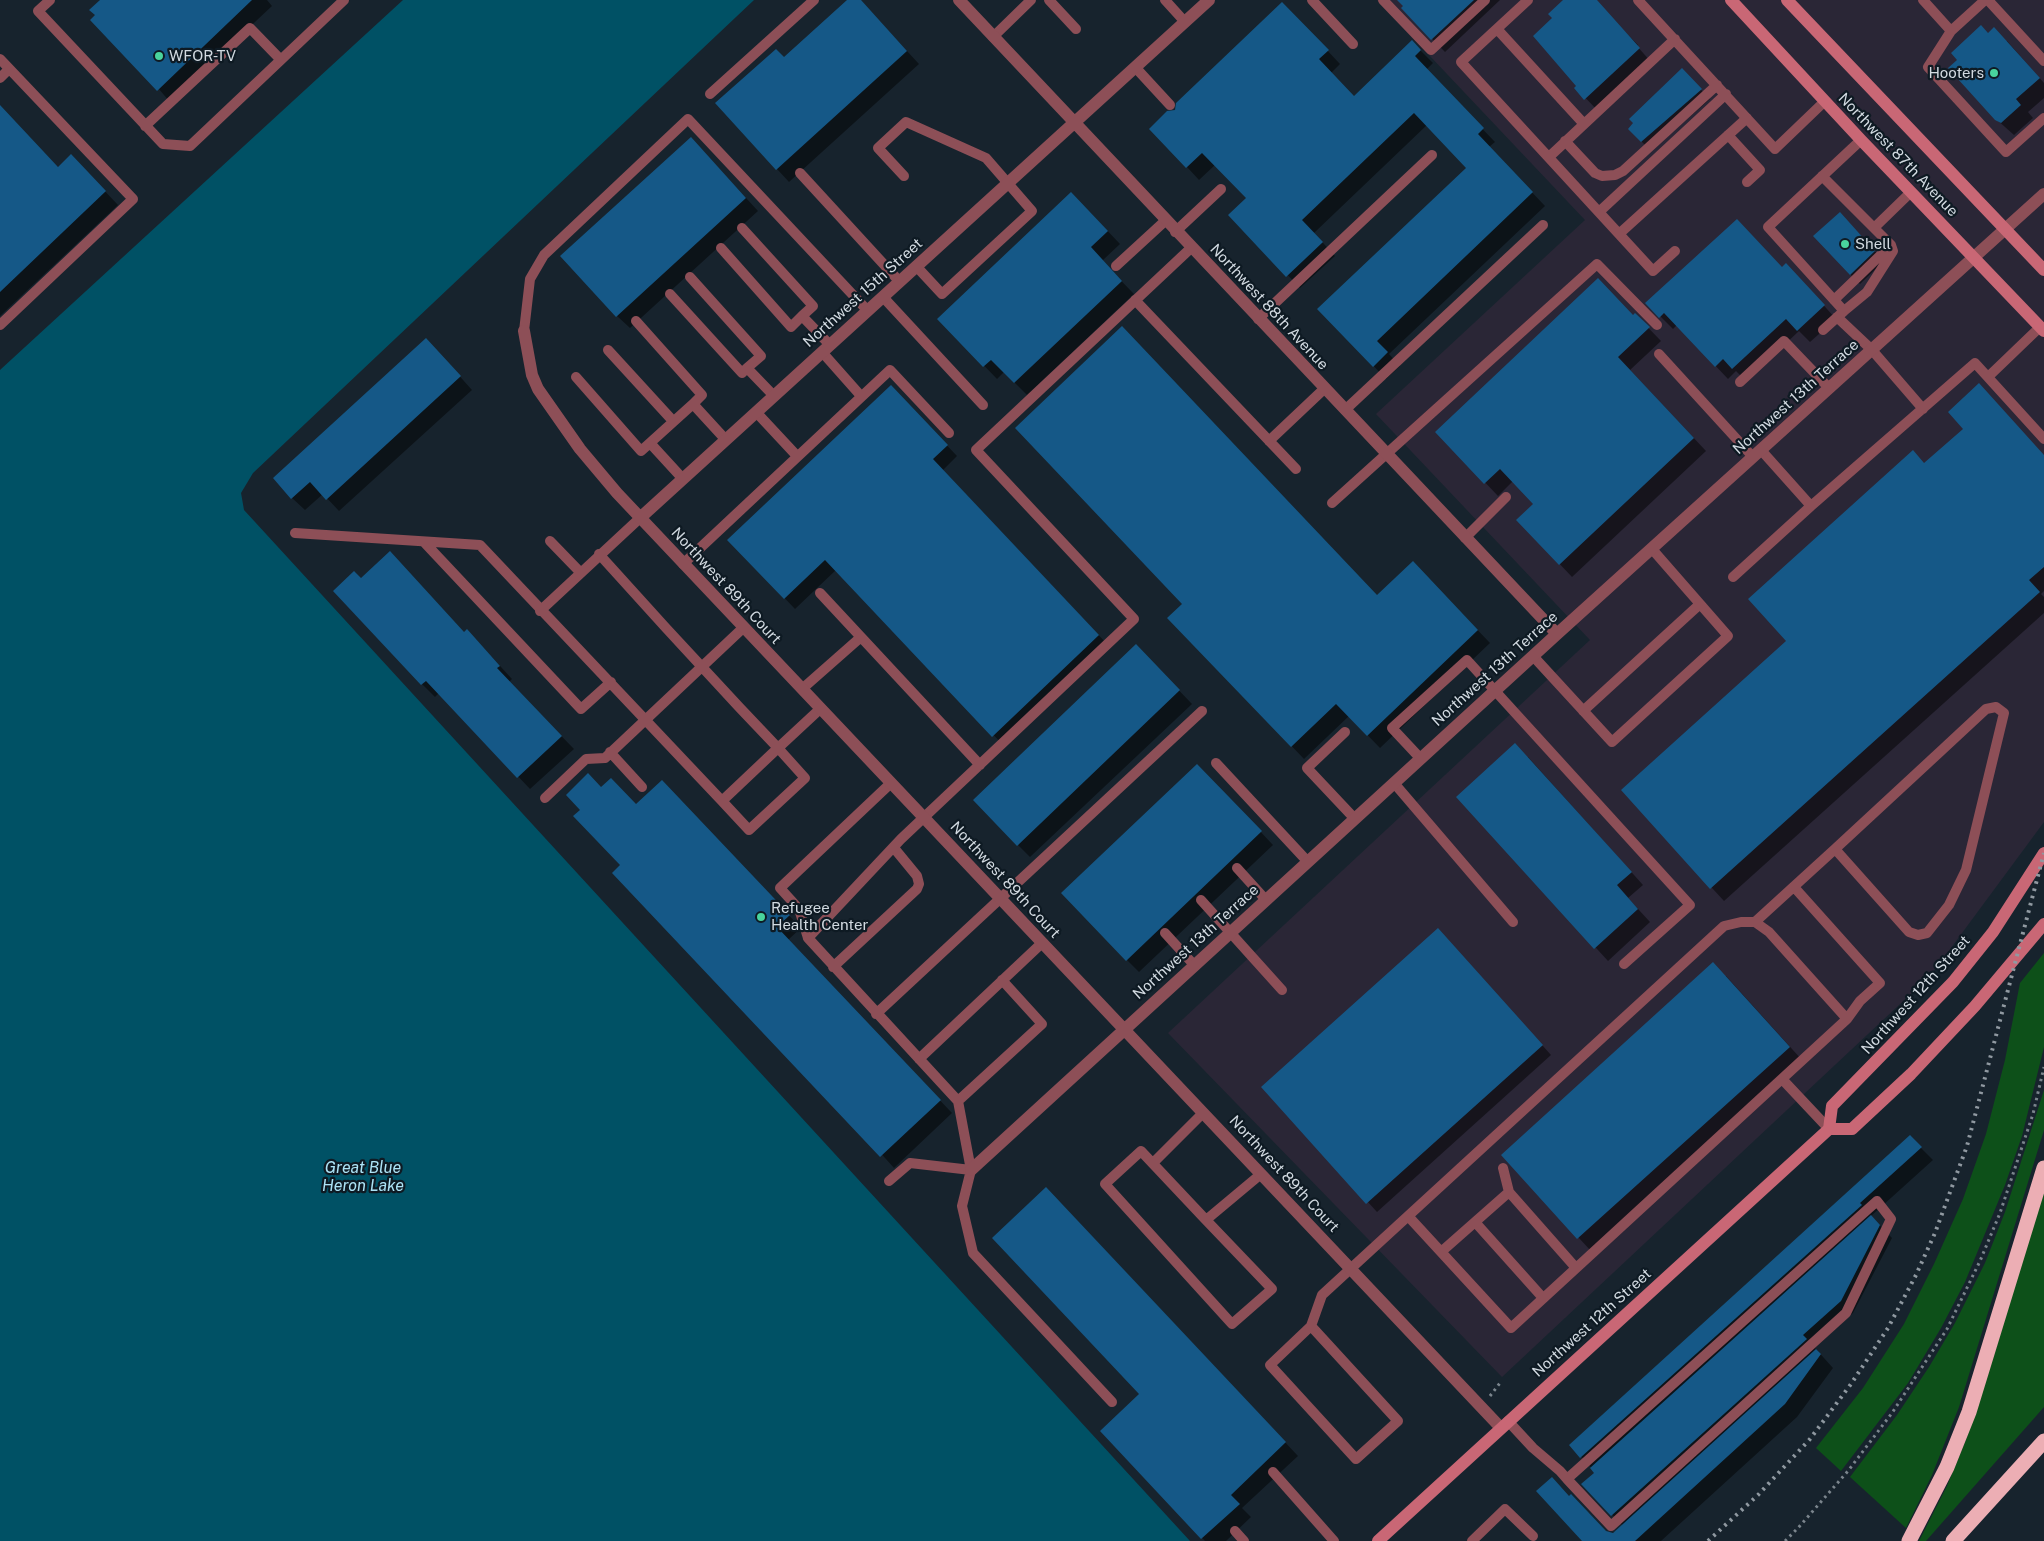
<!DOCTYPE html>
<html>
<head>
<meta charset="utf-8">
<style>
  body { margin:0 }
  canvas { display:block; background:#17232d }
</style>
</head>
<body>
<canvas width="2044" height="1541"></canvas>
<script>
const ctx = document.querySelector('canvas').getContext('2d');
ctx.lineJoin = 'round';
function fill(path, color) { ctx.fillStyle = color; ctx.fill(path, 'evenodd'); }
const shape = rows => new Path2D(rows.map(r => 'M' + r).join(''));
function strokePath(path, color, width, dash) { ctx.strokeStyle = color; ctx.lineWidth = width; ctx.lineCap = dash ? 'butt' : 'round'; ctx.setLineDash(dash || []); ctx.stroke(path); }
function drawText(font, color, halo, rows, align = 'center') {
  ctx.font = font + ' "Public Sans",sans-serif'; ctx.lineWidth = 4.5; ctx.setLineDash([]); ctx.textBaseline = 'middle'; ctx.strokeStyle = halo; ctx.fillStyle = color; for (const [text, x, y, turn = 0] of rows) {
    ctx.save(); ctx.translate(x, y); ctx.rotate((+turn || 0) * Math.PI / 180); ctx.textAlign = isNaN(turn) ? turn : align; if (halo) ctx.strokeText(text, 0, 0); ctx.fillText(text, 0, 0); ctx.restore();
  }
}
const commercial = shape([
  [1377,0,2044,0,2044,822,1931,975,1502,1377,1168,1033,1590,640,1376,414,1585,220]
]);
const green = shape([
  [2044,953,2044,1047,2022,1136,2005,1185,1965,1282,1941,1328,1908,1383,1841,1471,1816,1448,1863,1388,1904,1324,1934,1264,1963,1199,1986,1134,2005,1060,2020,983],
  [2044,1090,2044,1130,1959,1407,1932,1475,1906,1528,1850,1477,1897,1415,1929,1367,1955,1323,1985,1263,2005,1212],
  [2044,1190,2044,1407,1926,1541,1919,1541,1947,1486,1965,1442,1991,1365]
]);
const water = shape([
  [403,0,754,0,253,473,241,493,244,510,1190,1541,0,1541,0,370]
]);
const shadow = shape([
  [102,0,267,0,272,6,170,102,96,16],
  [849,0,860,0,919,64,789,182,777,169,784,59],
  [1399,0,1500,0,1445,52,1402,8,1405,6],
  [1565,0,1594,0,1638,45,1637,46,1651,62,1598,111,1576,88,1578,86,1554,18],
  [1295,16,1340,64,1331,73,1354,97,1412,42,1433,63,1426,70,1495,142,1489,147,1545,206,1389,354,1400,366,1386,379,1319,309,1468,168,1427,125,1314,233,1335,256,1300,288,1230,215,1248,199,1215,165,1199,180,1187,167,1176,111],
  [2007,41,2044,83,2044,98,2028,112,2033,118,2014,135,1996,119],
  [1682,70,1710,99,1651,151,1629,129],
  [0,111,59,168,84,169,118,205,0,316],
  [703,151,758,211,630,328,617,316],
  [1084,206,1120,244,1102,261,1134,294,1027,395,1004,372,997,379,939,319],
  [1849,223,1884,261,1860,284,1850,274],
  [1799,278,1836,319,1810,342,1799,331,1746,381,1736,371,1728,379,1677,325,1673,329,1647,303],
  [1635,314,1661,341,1630,370,1706,451,1572,577,1518,520,1535,504,1513,481,1498,496,1437,432],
  [439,353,472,390,339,511,323,494,305,510,292,498],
  [901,397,957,456,943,470,1109,646,1004,746,836,570,795,609,729,540],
  [1964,429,2044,455,2044,591,2041,594,2044,597,2044,613,1724,901,1622,790,1788,642,1925,464],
  [1425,575,1490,643,1380,748,1349,716,1304,759,1169,618,1184,604,1377,596],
  [361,580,480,644,512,679,509,682,574,749,530,789,439,693,435,697,422,684,335,591],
  [1149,659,1192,704,1030,857,1018,845],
  [1528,757,1643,885,1628,898,1650,922,1608,961,1458,797],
  [1210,778,1273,845,1139,972,1127,960],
  [601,788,636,805,674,794,801,928,788,940,952,1113,894,1168,622,865],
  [1447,939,1551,1055,1377,1212,1263,1087],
  [1726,976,1802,1060,1591,1251,1502,1155],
  [1910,1137,1933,1160,1871,1216,1892,1238,1853,1313,1815,1348,1833,1368,1797,1417,1661,1541,1584,1541,1607,1532,1616,1533,1623,1526,1583,1484,1596,1473,1571,1445],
  [1059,1201,1298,1456,1242,1508,1251,1517,1226,1541,1205,1541,1102,1431,1141,1395]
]);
const building = shape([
  [100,0,252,0,157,91,90,20,95,15,89,10],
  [847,0,861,0,907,51,776,170,715,103,776,49,784,57],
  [1397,0,1474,0,1431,40,1401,8,1403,6],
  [1563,0,1597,0,1640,48,1584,100,1574,88,1576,86,1533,36,1552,18,1548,14],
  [1282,2,1329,50,1319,59,1354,96,1412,40,1421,50,1415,56,1484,128,1478,134,1533,192,1377,341,1388,352,1373,367,1317,309,1466,168,1414,113,1302,220,1323,242,1286,277,1228,215,1246,198,1202,153,1186,168,1149,129,1167,111,1175,110,1176,103],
  [1981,25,1988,33,1994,27,2040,78,2016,99,2021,105,2001,123,1995,120,1948,68,1957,60,1951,53],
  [1682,68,1702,89,1641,142,1628,129,1633,123,1629,119],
  [0,105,58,167,71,154,106,191,0,292],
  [691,137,746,198,616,317,560,256],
  [1071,192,1108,231,1091,247,1122,281,1014,383,991,360,983,367,937,319],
  [1840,212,1875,251,1850,275,1813,236],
  [1737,219,1782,267,1786,263,1825,305,1797,331,1786,319,1732,369,1723,359,1715,367,1664,313,1659,318,1645,303],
  [1598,278,1633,315,1635,313,1650,327,1618,357,1694,438,1559,565,1516,520,1533,504,1500,469,1484,484,1435,432],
  [1122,326,1377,595,1413,561,1478,630,1367,736,1336,704,1291,747,1167,618,1182,604,1015,428],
  [426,338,461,376,326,500,310,482,291,499,273,478],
  [1979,383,2044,455,2044,567,2029,580,2040,592,1710,889,1621,790,1786,641,1748,599,1913,450,1924,463,1963,429,1948,412],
  [891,385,948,445,933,459,1099,635,992,737,825,560,784,599,727,540],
  [390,551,464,632,467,629,500,666,497,668,562,736,517,778,426,681,421,685,333,591,354,571,361,578],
  [1136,644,1180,690,1017,846,973,800],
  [1515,743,1632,872,1617,885,1638,909,1594,949,1456,797],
  [1197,764,1262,831,1126,961,1061,893],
  [588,773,601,787,611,778,636,804,662,780,790,915,777,927,941,1100,880,1157,612,873,620,865,573,816,580,810,566,795],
  [1438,928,1543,1045,1366,1204,1261,1087],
  [1713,962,1790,1047,1577,1239,1501,1155],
  [1910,1135,1922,1147,1860,1203,1862,1205,1580,1458,1569,1445],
  [1046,1187,1286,1442,1231,1495,1240,1504,1201,1539,1100,1431,1139,1394,992,1238],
  [1871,1215,1880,1225,1841,1301,1803,1335,1807,1339,1611,1516,1581,1484,1594,1473,1590,1468],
  [1816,1349,1821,1354,1785,1404,1635,1541,1582,1541,1536,1491,1552,1477,1569,1496,1571,1494,1606,1531,1613,1533]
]);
const path = shape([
  [1490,1396,1500,1383],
  [1785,1541,1798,1528,1848,1471,1892,1413,1947,1329,1980,1261,2000,1213,2033,1114,2044,1067]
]);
const lane = shape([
  [50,0,38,11,163,144,190,146,344,0],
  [1049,0,1076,29],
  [1165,0,1185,22],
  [1312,0,1353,44],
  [1383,0,1431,50,1485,0],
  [1528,0,1461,62,1653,271,1675,251],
  [1638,0,1775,149,1825,101],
  [1923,0,1951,31],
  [1985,0,1951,31,1928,67,2006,152,2044,118],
  [1988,0,2044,61],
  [1497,29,1584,124],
  [993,37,1031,0],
  [0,59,133,199,0,325],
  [1135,67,1170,105],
  [0,78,9,69],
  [710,94,814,0],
  [145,126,250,28,281,60],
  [1728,135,1760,170,1747,182],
  [1565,141,1595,173,1602,176,1615,175,1623,171,1717,85],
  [1549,157,1675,39],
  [800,173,900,282],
  [904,176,878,148,906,122,986,158,1032,211,942,294,916,266],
  [1822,176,1891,245,1893,251,1867,292,1844,311],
  [1599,212,1726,94],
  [1875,227,1911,192],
  [742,228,813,306,802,316,830,345],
  [1175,232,1221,189],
  [1619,234,1747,118],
  [721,248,791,327,802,316],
  [1116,266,1165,221],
  [690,277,761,356,747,368,774,396],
  [670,294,742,373,747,368],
  [883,297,983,405],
  [1135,300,1296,469],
  [1834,300,1891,245],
  [1837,317,1872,350,1923,409],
  [1258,319,1432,155],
  [636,321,702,395,693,404,726,440],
  [1823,330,1844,311,1768,227,1861,140],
  [524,331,530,279,544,255,688,119,868,311],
  [608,350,673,421],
  [822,352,861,396],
  [1659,354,1753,457],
  [576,377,641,451,693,404],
  [1988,377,2040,327],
  [1740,382,1784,341,1829,388],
  [1345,410,1543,225],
  [756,412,797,456],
  [1269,441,1324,389],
  [650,443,683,479],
  [1332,503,1597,264,1657,325],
  [1811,506,1975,363,2044,439],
  [295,533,480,545,722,801],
  [1465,538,1506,497],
  [550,541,580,572],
  [424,542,581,709,611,682],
  [599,554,666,628,740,708,778,748,805,778,749,830,722,801,778,748,820,709],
  [683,564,890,370,949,433],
  [1733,577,1811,506,1761,450],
  [820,593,980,765],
  [540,611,640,518],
  [1533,656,1612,742,1728,636,1652,549],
  [802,689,861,637],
  [1583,711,1700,604],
  [1345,732,1307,768,1355,819],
  [610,752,642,787],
  [1421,759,1392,728,1467,660,1690,905,1624,964],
  [1216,763,1308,862],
  [1394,783,1513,922],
  [545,798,586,759,605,758,743,628],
  [1237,868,1266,900],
  [1794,887,1880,983,1860,1001,1847,1019],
  [1201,900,1282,990],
  [1755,922,1835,849,1943,749,1986,709,1996,707,2004,713,1966,870,1949,905,1927,933,1918,935,1909,932,1835,849],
  [1165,933,1195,966],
  [808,938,799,909,780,888,891,783],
  [833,967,917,889,919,884,917,876,894,848],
  [876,1014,1202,711],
  [919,1059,1042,943],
  [1782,1079,1829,1129],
  [958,1101,1042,1024,1002,980],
  [1153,1163,1203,1113],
  [1503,1168,1509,1192],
  [889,1181,910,1163,971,1170],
  [1206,1220,1272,1289,1232,1324,1105,1184,1141,1151,1206,1220,1261,1174],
  [1475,1222,1543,1298],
  [1441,1252,1509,1192,1576,1268],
  [1311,1326,1398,1421,1356,1459,1270,1365,1311,1326,1322,1295,1724,926,1741,922,1755,922,1769,932,1847,1019,1511,1328,1408,1216],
  [1112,1402,973,1253,962,1206,971,1170,958,1101,808,938,901,839,1134,619,976,450,1191,248],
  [1508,1421,1533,1448,1560,1471,1567,1479,1611,1526,1846,1313,1891,1219,1877,1201,1567,1479],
  [1273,1472,1334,1541],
  [1235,1531,1244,1541],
  [1472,1541,1505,1509,1533,1536]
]);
const street = shape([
  [959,0,1557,634],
  [524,331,532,375,538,389,580,449,617,493,1501,1428],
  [640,518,1209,0],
  [971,1170,1557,634,2044,194]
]);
const secondary = shape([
  [1731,0,1861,140,2044,331],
  [1787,0,2044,270],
  [1829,1129,1852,1129,1911,1074,1975,1006,2044,924],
  [1378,1541,1829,1129,1832,1106,1953,982,1993,932,2044,853]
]);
const highway = shape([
  [1909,1541,1947,1467,1969,1412,2044,1168],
  [1953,1541,2044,1441]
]);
const rail = shape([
  [1708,1541,1758,1495,1810,1439,1851,1384,1888,1328,1916,1275,1935,1233,1967,1146,2044,853]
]);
const markers = [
  [159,56,5,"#49d49d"],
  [1994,73,5,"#49d49d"],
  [1845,244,5,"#49d49d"],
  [761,917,5,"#49d49d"]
];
const poiNames = [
  ["WFOR-TV",169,56],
  ["Hooters",1984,73,"right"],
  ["Shell",1855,244],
  ["Refugee",771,908],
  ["Health Center",771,925]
];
const streetNames = [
  ["Northwest 87th Avenue",1898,155,46],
  ["Northwest 15th Street",863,293,-42],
  ["Northwest 88th Avenue",1269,307,47],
  ["Northwest 13th Terrace",1796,397,-42],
  ["Northwest 89th Court",726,586,47],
  ["Northwest 13th Terrace",1495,669,-42],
  ["Northwest 89th Court",1005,880,47],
  ["Northwest 13th Terrace",1196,942,-42],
  ["Northwest 12th Street",1916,995,-48],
  ["Northwest 89th Court",1284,1174,47],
  ["Northwest 12th Street",1592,1323,-42]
];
const waterNames = [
  ["Great Blue",363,1168],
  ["Heron Lake",363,1186]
];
fill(commercial, '#2a2636');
fill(green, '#0d5019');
fill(water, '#005165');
fill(shadow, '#0007');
fill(building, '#155887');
strokePath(path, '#7b858d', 3, [2.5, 4]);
strokePath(lane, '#8d4f57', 10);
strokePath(street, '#8d4f57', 12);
strokePath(secondary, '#c96775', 12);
strokePath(highway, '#ecaeb4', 15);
strokePath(rail, '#9099a1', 4, [2.5, 5]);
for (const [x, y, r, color] of markers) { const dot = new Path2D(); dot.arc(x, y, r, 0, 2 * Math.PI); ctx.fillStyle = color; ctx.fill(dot); strokePath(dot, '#0e1a23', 2); }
drawText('15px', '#d2dae1', '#0e1a23', poiNames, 'left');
drawText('15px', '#d2dae1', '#0e1a23', streetNames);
drawText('italic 16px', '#ace3f6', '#0e1a23', waterNames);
</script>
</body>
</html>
